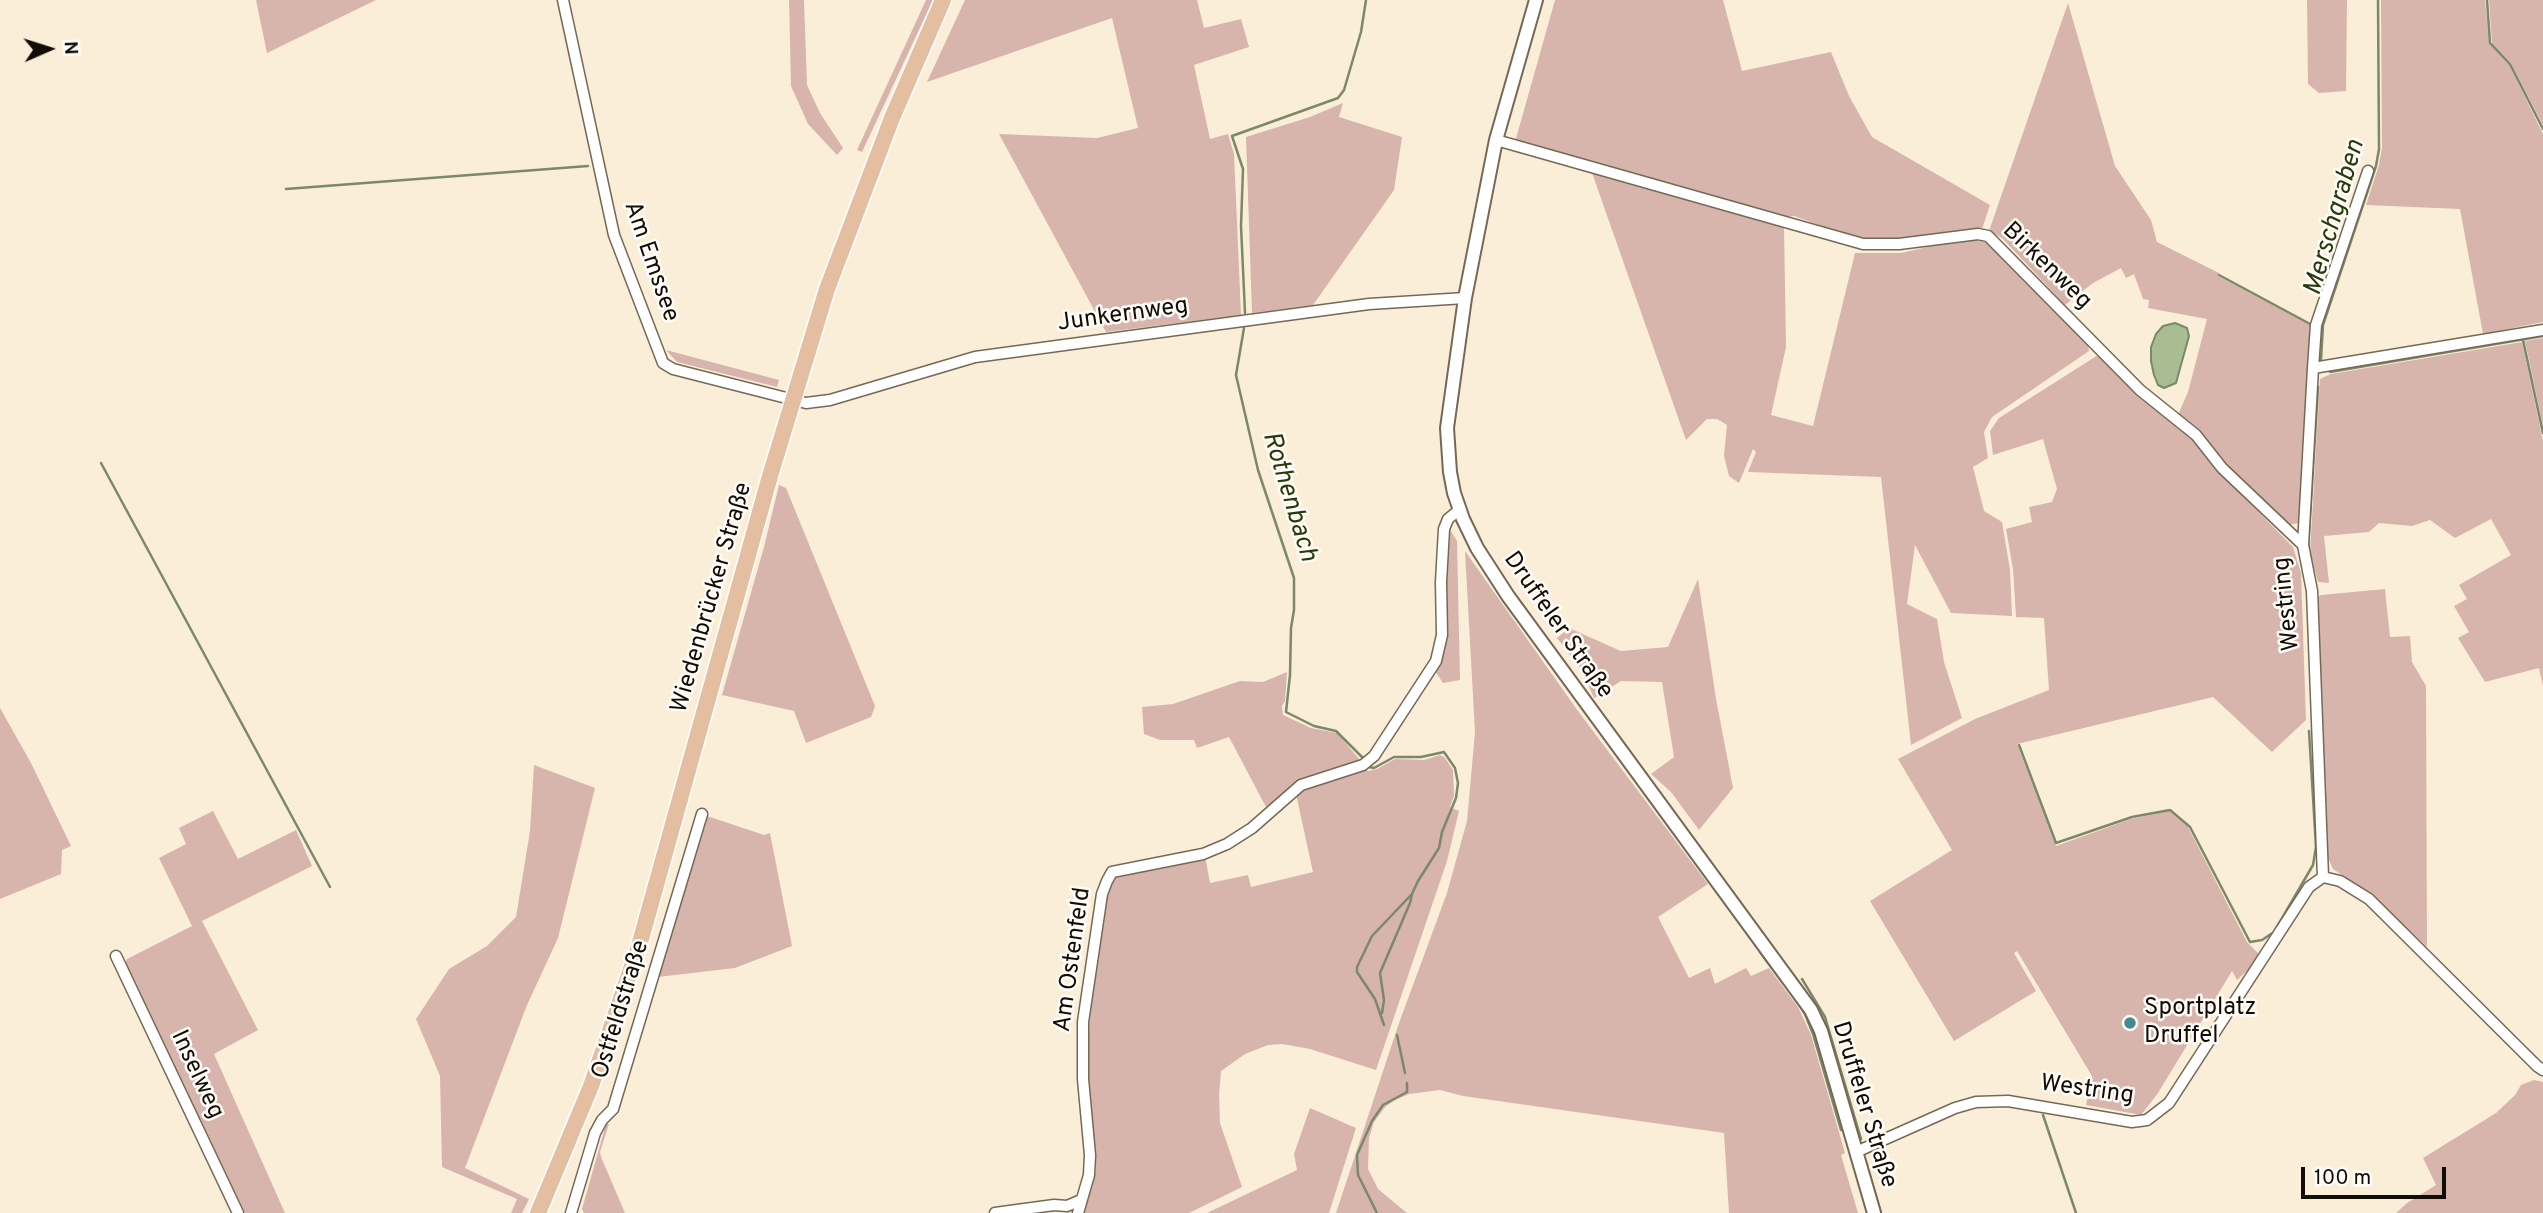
<!DOCTYPE html>
<html>
<head>
<meta charset="utf-8">
<style>
  body { margin:0 }
  #map { position:relative; width:2543px; height:1213px; overflow:hidden; background:#faeed8; font-family:Overpass,sans-serif }
  canvas { display:block }
  .north { position:absolute; left:14px; top:14px; width:70px; height:70px; -webkit-text-stroke:5px #fffcf8; paint-order:stroke; rotate:87deg; font-size:19px; font-weight:700; line-height:28px; text-align:center; color:#110d06 }
  .north::after { content:''; display:block; margin:auto; width:24px; height:32px; background:#110d06; clip-path:polygon(50% 0,100% 100%,50% 72%,0 100%) }
  .scale { position:absolute; left:2301px; top:1167px; width:145px; height:32px; box-sizing:border-box; border:4px solid #110d06; border-top:0; padding-left:9px; font-size:21px; line-height:24px; white-space:nowrap; color:#110d06; -webkit-text-stroke:5px #fffcf8; paint-order:stroke }
</style>
</head>
<body>
<div id="map">
<canvas width="2543" height="1213"></canvas>
<div class="north">N</div>
<div class="scale">100 m</div>
</div>
<script>
const ctx = document.querySelector('canvas').getContext('2d');
ctx.lineJoin = 'round';
function fill(path, color) { ctx.fillStyle = color; ctx.fill(path, 'evenodd'); }
const shape = rows => new Path2D(rows.map(r => 'M' + r).join(''));
function strokePath(path, color, width, dash) { ctx.strokeStyle = color; ctx.lineWidth = width; ctx.lineCap = dash ? 'butt' : 'round'; ctx.setLineDash(dash || []); ctx.stroke(path); }
function drawText(font, color, halo, rows, align = 'center') {
  ctx.font = font + ' Overpass,sans-serif'; ctx.lineWidth = 5; ctx.setLineDash([]); ctx.textBaseline = 'middle'; ctx.strokeStyle = halo; ctx.fillStyle = color; for (const [text, x, y, turn = 0] of rows) {
    ctx.save(); ctx.translate(x, y); ctx.rotate((+turn || 0) * Math.PI / 180); ctx.textAlign = isNaN(turn) ? turn : align; if (halo) ctx.strokeText(text, 0, 0); ctx.fillText(text, 0, 0); ctx.restore();
  }
}
const green = shape([
  [256,0,376,0,267,53],
  [789,0,804,0,807,85,820,113,843,148,837,155,808,124,791,86],
  [926,0,933,0,862,152,857,150],
  [965,0,1197,0,1204,28,1241,19,1249,47,1194,65,1210,139,1228,134,1234,154,1241,315,1106,332,999,134,1097,138,1138,128,1112,18,927,82],
  [1555,0,1723,0,1742,71,1831,52,1849,96,1872,137,1990,205,1982,229,1900,240,1864,241,1794,216,1783,217,1515,142],
  [2307,0,2347,0,2346,91,2319,93,2308,84],
  [2381,0,2485,0,2489,43,2509,64,2543,134,2543,322,2483,334,2460,209,2366,205,2379,165,2382,147],
  [2489,0,2543,0,2543,125,2511,63,2492,44],
  [2068,3,2115,166,2151,220,2157,242,2219,273,2218,276,2312,326,2299,523,2288,525,2225,465,2199,433,2178,415,2188,392,2207,319,2148,308,2149,300,2143,299,2134,274,2126,278,2121,268,2093,283,2065,305,2002,238,1989,231],
  [1343,103,1339,117,1402,137,1394,190,1313,305,1252,313,1246,137,1310,117],
  [1591,170,1784,227,1786,347,1771,415,1813,426,1855,253,1901,253,1975,236,1984,238,2088,345,2089,351,1992,417,1984,432,1988,458,1973,467,1984,511,2002,522,2010,570,2012,616,1951,613,1915,545,1907,604,1937,619,1944,662,1962,718,1911,745,1881,477,1748,472,1756,452,1753,449,1739,483,1729,476,1724,456,1727,425,1717,419,1707,419,1686,440],
  [2543,338,2543,426,2525,341],
  [2522,342,2543,441,2543,686,2539,668,2485,682,2458,638,2469,632,2454,606,2467,599,2459,585,2511,555,2491,519,2455,538,2430,520,2412,526,2379,523,2369,532,2324,536,2329,583,2318,582,2310,553,2320,379,2331,374],
  [666,350,779,380,777,387,677,362],
  [2098,355,2135,391,2195,439,2218,471,2293,547,2301,573,2306,720,2272,752,2213,697,2017,744,2056,846,2131,819,2169,811,2188,827,2247,942,2259,954,2248,970,2237,980,2232,971,2158,1093,2141,1115,2086,1105,2092,1076,2017,951,2014,953,2036,991,1954,1041,1870,901,1952,850,1898,759,1975,719,2049,690,2044,618,2016,617,2013,569,2006,529,2032,522,2029,507,2052,502,2057,489,2043,439,1993,455,1990,431,1999,418],
  [779,485,786,488,875,706,871,717,806,743,794,711,722,695,764,547],
  [1448,530,1451,531,1457,541,1460,680,1443,683,1435,671,1439,664],
  [1465,551,1578,711,1708,884,1658,917,1689,978,1710,968,1715,984,1746,968,1751,976,1769,968,1798,1007,1811,1035,1845,1153,1841,1155,1858,1213,1729,1213,1724,1133,1463,1096,1440,1090,1409,1094,1395,1100,1385,1107,1374,1122,1369,1138,1368,1169,1378,1189,1407,1213,1336,1213,1399,1023,1447,893,1467,821,1475,732],
  [1698,579,1716,699,1733,788,1699,830,1671,792,1651,774,1674,757,1662,682,1621,681,1594,698,1581,669,1557,638,1569,628,1621,651,1668,647],
  [2385,589,2390,637,2410,636,2412,662,2426,686,2427,947,2372,895,2333,869,2328,858,2316,598,2321,595],
  [1287,672,1285,701,1282,706,1283,715,1311,728,1337,733,1361,761,1267,809,1229,737,1197,748,1194,740,1160,740,1144,734,1142,707,1173,704,1240,681,1263,682],
  [0,708,31,763,71,846,62,850,61,874,0,899],
  [1440,755,1445,758,1453,770,1454,796,1450,807,1459,811,1447,861,1376,1070,1310,1049,1282,1044,1268,1045,1245,1054,1221,1071,1219,1094,1220,1123,1242,1187,1189,1213,1083,1213,1096,1171,1087,1078,1090,1008,1107,895,1116,877,1205,856,1210,883,1248,875,1251,887,1313,872,1296,794,1305,787,1364,768,1368,771,1377,769,1395,759,1424,760],
  [534,765,595,788,558,938,527,1005,465,1168,529,1199,522,1213,511,1213,517,1199,442,1167,440,1076,416,1019,449,969,487,946,516,917,530,831],
  [213,811,238,859,296,830,312,866,202,921,258,1030,214,1054,285,1213,245,1213,125,964,127,959,192,926,159,858,186,844,179,828],
  [704,815,764,835,770,833,792,946,735,968,658,977],
  [2534,1080,2543,1082,2543,1213,2396,1213,2407,1203,2436,1185,2423,1158,2496,1113,2515,1095,2521,1085],
  [1310,1108,1356,1128,1329,1213,1207,1213,1297,1170,1294,1154],
  [606,1124,609,1124,600,1152,601,1157,625,1213,584,1213,582,1209]
]);
const water = shape([
  [2175,323,2187,328,2189,336,2176,383,2164,388,2158,385,2154,375,2151,361,2151,347,2156,334,2163,326,2175,323]
]);
const stream = shape([
  [2487,0,2490,43,2510,64,2543,129],
  [286,189,588,166],
  [2219,275,2312,325],
  [1245,313,1241,226,1243,169,1232,136,1338,98,1344,90,1361,32,1366,0],
  [1244,328,1236,375,1258,470,1294,578,1294,610,1291,628,1290,675,1286,712,1314,726,1336,731,1363,758],
  [2523,340,2543,433],
  [2321,360,2323,325,2376,166,2379,149,2378,0],
  [2329,370,2330,372,2543,336],
  [101,463,330,887],
  [2308,551,2318,387],
  [2019,745,2056,843,2132,817,2170,810,2190,827,2250,942,2262,940,2274,932,2313,865,2316,847,2309,731],
  [1369,767,1374,768,1394,757,1421,757,1444,752,1455,768,1458,783,1456,798,1442,832,1439,848,1418,881,1412,894,1372,936,1357,967,1357,972,1375,999,1384,1025],
  [1760,952,1783,983],
  [1802,979,1825,1017,1861,1139],
  [1792,993,1805,1014,1813,1034,1841,1130],
  [1382,1013,1384,1000,1380,973,1410,903,1412,894],
  [1397,1035,1405,1073],
  [2043,1115,2076,1213],
  [1866,1162,1881,1213],
  [1377,1213,1358,1175,1357,1155,1372,1121,1383,1105,1407,1092,1407,1083]
]);
const minor = shape([
  [563,0,614,235,663,363,673,369,806,403,830,400,975,357,1369,304,1465,298],
  [1496,140,1863,244,1899,244,1978,234,1988,236,2140,390,2196,435,2222,468,2303,545],
  [2313,368,2543,330],
  [2323,877,2312,591,2303,545,2313,368,2316,325,2368,171],
  [116,956,238,1213],
  [1856,1152,1955,1108,1976,1102,2008,1101,2132,1122,2147,1120,2169,1103,2309,887,2323,877,2340,881,2369,899,2537,1066,2543,1070],
  [571,1213,595,1133,602,1120,613,1109,702,814],
  [995,1213,1054,1205,1067,1206,1081,1200],
  [1078,1213,1089,1175,1090,1155,1083,1079,1083,1022,1102,894,1107,881,1112,872,1203,854,1227,844,1252,828,1301,785,1363,765,1374,756,1436,661,1442,635,1441,582,1444,529,1448,519,1459,510]
]);
const tertiary = shape([
  [1536,0,1496,140,1465,298,1447,428,1450,472,1454,493,1463,519,1477,548,1508,596,1811,1010,1821,1031,1874,1213]
]);
const primary = shape([
  [538,1213,591,1086,639,946,770,476,827,289,892,118,943,0]
]);
const markers = [
  [2130,1023,7,"#438b8f"]
];
const streetNames = [
  ["Am Emssee",650,262,71],
  ["Birkenweg",2046,267,44],
  ["Junkernweg",1123,316,-8],
  ["Wiedenbrücker Straße",713,598,-74],
  ["Westring",2288,604,-96],
  ["Druffeler Straße",1557,626,55],
  ["Am Ostenfeld",1074,960,-82],
  ["Ostfeldstraße",622,1010,-73],
  ["Inselweg",196,1075,65],
  ["Westring",2087,1091,8],
  ["Druffeler Straße",1863,1105,73]
];
const poiNames = [
  ["Sportplatz",2144,1009],
  ["Druffel",2144,1037]
];
const waterNames = [
  ["Merschgraben",2336,218,-74],
  ["Rothenbach",1288,497,73]
];
fill(green, '#d7b5ad');
fill(water, '#a9bd93');
strokePath(water, '#7b8869', 2);
strokePath(stream, '#7b8869', 2.5);
strokePath(minor, '#746956', 13);
strokePath(tertiary, '#746956', 16);
strokePath(primary, '#fff', 19);
strokePath(minor, '#fff', 10);
strokePath(tertiary, '#fff', 12);
strokePath(primary, '#e3bea1', 16);
for (const [x, y, r, color] of markers) { const dot = new Path2D(); dot.arc(x, y, r, 0, 2 * Math.PI); ctx.fillStyle = color; ctx.fill(dot); strokePath(dot, '#fffcf8', 2.5); }
drawText('24px', '#110d06', '#fffcf8', streetNames);
drawText('24px', '#110d06', '#fffcf8', poiNames, 'left');
drawText('italic 26px', '#273a0b', '#fffcf8', waterNames);
</script>
</body>
</html>
